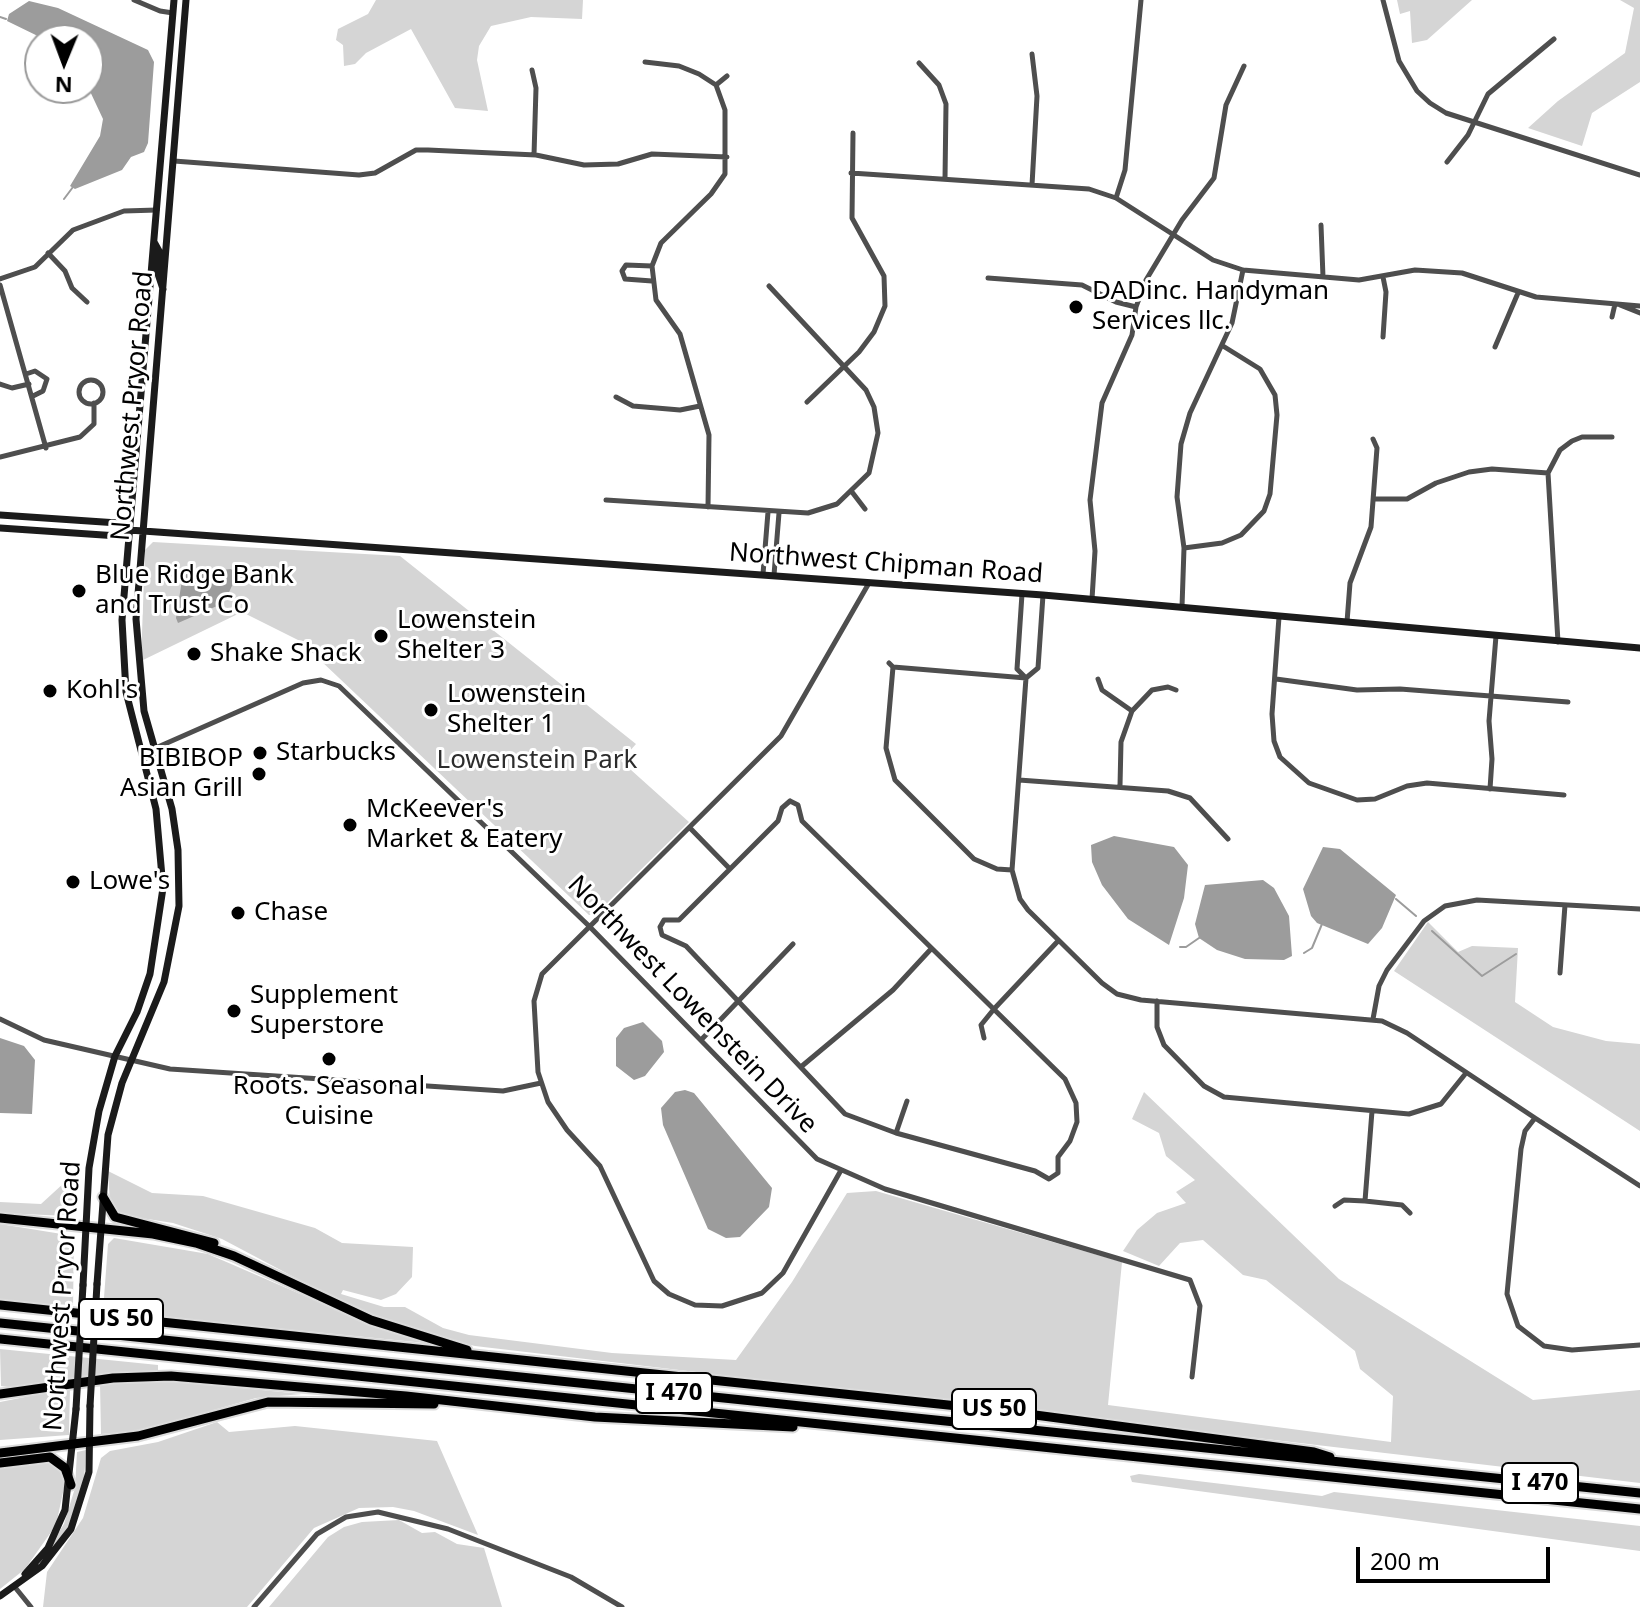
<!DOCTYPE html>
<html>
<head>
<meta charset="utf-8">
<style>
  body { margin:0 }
  #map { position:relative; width:1640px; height:1607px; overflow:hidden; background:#fff; font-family:"Noto Sans",sans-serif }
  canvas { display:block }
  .north { position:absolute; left:24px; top:24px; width:80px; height:80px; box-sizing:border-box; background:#fff; border:2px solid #999; border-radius:50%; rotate:181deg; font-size:22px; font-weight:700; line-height:32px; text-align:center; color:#000 }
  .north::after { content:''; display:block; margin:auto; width:28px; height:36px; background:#000; clip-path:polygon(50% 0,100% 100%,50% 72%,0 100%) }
  .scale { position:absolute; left:1356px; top:1547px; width:194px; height:36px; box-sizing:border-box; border:4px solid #000; border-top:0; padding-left:10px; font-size:24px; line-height:28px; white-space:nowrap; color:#000; -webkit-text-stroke:6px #fff; paint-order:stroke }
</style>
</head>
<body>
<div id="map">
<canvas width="1640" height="1607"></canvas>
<div class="north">N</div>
<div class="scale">200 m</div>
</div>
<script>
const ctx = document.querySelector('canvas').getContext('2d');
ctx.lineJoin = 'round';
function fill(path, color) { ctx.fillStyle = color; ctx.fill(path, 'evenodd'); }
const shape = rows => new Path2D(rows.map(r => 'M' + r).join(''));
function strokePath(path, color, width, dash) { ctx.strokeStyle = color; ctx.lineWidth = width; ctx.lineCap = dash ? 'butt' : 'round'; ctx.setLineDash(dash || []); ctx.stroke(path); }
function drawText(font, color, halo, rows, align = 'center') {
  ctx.font = font + ' "Noto Sans",sans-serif'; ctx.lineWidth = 6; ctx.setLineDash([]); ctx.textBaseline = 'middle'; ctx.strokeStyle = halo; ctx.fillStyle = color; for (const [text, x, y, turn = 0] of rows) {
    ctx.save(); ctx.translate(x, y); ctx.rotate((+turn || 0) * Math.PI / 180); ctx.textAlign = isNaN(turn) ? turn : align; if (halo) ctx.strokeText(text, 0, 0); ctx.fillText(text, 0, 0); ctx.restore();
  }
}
const green = shape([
  [376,0,583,0,582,19,531,17,491,26,479,46,477,60,488,111,455,108,411,29,366,53,355,64,344,66,343,45,336,40,338,29,368,14],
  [1397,0,1472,0,1427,40,1412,43,1410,11,1400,14],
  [1620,0,1640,0,1640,82,1592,113,1582,146,1528,128,1558,101,1625,53,1634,8],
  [153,542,400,556,636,744,621,761,689,822,596,914,589,915,300,641,242,612,141,661,145,550],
  [1428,922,1458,952,1472,946,1518,948,1515,1002,1553,1027,1606,1041,1640,1044,1640,1131,1394,971],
  [1144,1092,1339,1279,1533,1400,1640,1390,1640,1483,475,1346,406,1329,360,1312,222,1239,173,1223,122,1215,110,1204,108,1171,152,1193,203,1196,315,1228,342,1243,413,1247,412,1277,396,1294,381,1300,343,1290,341,1294,384,1307,405,1307,443,1328,469,1335,612,1353,736,1360,792,1282,847,1193,876,1191,1122,1262,1108,1405,1391,1442,1393,1396,1360,1369,1355,1351,1266,1280,1243,1275,1203,1240,1180,1243,1159,1266,1123,1251,1137,1230,1157,1213,1186,1203,1176,1192,1195,1180,1166,1156,1159,1133,1132,1119],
  [76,1172,73,1210,68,1216,0,1213,0,1202,41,1204],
  [0,1224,74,1236,73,1308,0,1301],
  [114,1238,208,1254,351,1316,425,1343,103,1311,108,1244],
  [0,1349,158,1365,158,1372,116,1373,16,1388,1,1386],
  [161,1380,302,1394,256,1398,136,1432,101,1434,100,1384],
  [70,1388,69,1435,0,1440,0,1402],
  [217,1422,229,1432,295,1426,437,1441,478,1535,414,1511,393,1507,359,1508,314,1528,247,1607,43,1607,47,1572,83,1518,101,1458,110,1451,158,1442],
  [86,1450,84,1481,78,1506,67,1530,40,1563,64,1524,75,1488,77,1452],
  [51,1461,62,1471,65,1483,56,1525,25,1569,0,1589,0,1467],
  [1139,1474,1322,1496,1334,1492,1640,1526,1640,1551,1132,1482,1130,1476],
  [399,1520,422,1533,435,1532,457,1544,484,1548,502,1607,269,1607,328,1537,344,1527,362,1522]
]);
const water = shape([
  [29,1,58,8,148,50,154,62,148,143,144,152,131,157,122,170,75,189,70,186,100,136,103,119,88,87,88,40,46,40,7,21,9,14],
  [197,569,212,571,231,569,237,575,224,603,178,623,176,618,182,580,188,570],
  [1114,836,1174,847,1188,865,1184,898,1169,945,1128,919,1102,885,1092,862,1091,845],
  [1323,847,1340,849,1396,895,1382,928,1368,944,1317,923,1311,916,1303,889],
  [1263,880,1274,888,1289,916,1292,956,1284,960,1245,959,1217,950,1199,938,1195,924,1205,885],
  [643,1022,662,1041,664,1052,645,1076,634,1080,616,1066,616,1038,624,1028],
  [0,1038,24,1046,35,1060,32,1114,0,1113],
  [685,1090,694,1093,772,1188,769,1207,740,1237,726,1238,708,1229,663,1125,661,1108,675,1092]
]);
const stream = shape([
  [0,17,6,19],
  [64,199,73,187],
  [1396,899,1416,916],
  [1432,931,1482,976,1516,954],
  [1180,947,1186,947,1199,938],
  [1304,953,1312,948,1322,924]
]);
const street = shape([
  [134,0,160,11,173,13],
  [1383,0,1399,61,1417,91,1430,103,1446,113,1640,175],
  [1032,54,1037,96,1032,185],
  [645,62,679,66,699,74,716,85,725,110,725,174,711,194,661,243,652,266,656,300,680,334,709,435,708,507],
  [919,63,939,85,946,104,945,179],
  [532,70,536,88,534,155],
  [716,85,727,76],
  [174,161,359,175,375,173,416,150,428,150,536,155,584,165,618,164,652,154,727,157],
  [1447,162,1468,135,1488,94,1554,39],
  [851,173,1089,189,1116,198,1213,260,1243,270,1359,280,1415,270,1462,273,1536,297,1640,306],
  [1116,198,1125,170,1141,0],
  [1321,225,1323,277],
  [48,253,65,271,72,288,87,302],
  [1383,277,1386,292,1383,337],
  [988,278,1082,285,1116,302,1136,307],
  [0,279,35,267,73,230,124,211,157,210],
  [652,281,625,279,622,271,626,265,652,266],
  [0,285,46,448],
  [1620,305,1640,313],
  [1612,317,1615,304],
  [1495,347,1518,293],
  [26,374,35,371,47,379,43,391,33,396],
  '79 392a12 12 0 1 1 24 0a12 12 0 1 1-24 0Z',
  [0,384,12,388,29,384],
  [616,397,633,406,680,410,700,406],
  [807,402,859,352,874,332,885,306,884,276,852,218,853,133],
  [0,457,80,437,94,424,94,403],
  [1548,473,1558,642],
  [1548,473,1560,450,1572,441,1582,437,1612,437],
  [852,492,865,509],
  [1375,499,1407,499,1436,483,1469,472,1492,469,1548,473],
  [606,500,808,513,837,504,869,473,878,433,874,407,866,390,769,286],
  [1184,548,1222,543,1241,535,1264,511,1270,494,1277,415,1275,395,1260,369,1223,346],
  [763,574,768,512],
  [774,575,779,513],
  [1022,594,1017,669,1025,677],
  [1043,595,1038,668,1026,678,1012,870,1020,899,1028,910,1102,983,1117,994,1141,1000,1382,1021,1407,1033,1535,1118],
  [1092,599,1095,551,1090,500,1102,403,1132,335,1136,307,1146,280,1182,220,1214,178,1226,105,1244,66],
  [1182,607,1184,548,1177,497,1181,444,1190,413,1232,323,1243,270],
  [1279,617,1272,714,1274,741,1280,757,1309,783,1357,800,1375,799,1407,786,1427,783,1564,795],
  [1347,622,1350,583,1371,527,1377,448,1373,439],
  [889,663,893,667,886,748,895,780,974,859,997,869,1012,870],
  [893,667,1026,678],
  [1098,679,1102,690,1132,711],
  [1276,679,1357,690,1400,689,1568,702],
  [142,754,303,683,321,680,339,686,589,926,817,1159,885,1189,1190,1280,1200,1306,1192,1377],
  [1019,780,1168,791,1190,798,1228,839],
  [1120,786,1121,742,1132,711,1152,690,1168,687,1176,690],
  [1490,789,1492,759,1489,721,1496,636],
  [790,801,798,805,802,821,1065,1079,1076,1103,1077,1122,1070,1141,1058,1157,1058,1173,1049,1179,1035,1171,896,1133,845,1114,686,946,662,935,660,927,664,920,679,920,778,821,782,808,790,801],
  [690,828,729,868],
  [1560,973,1565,905],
  [1157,1001,1157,1027,1164,1045,1204,1086,1224,1097,1409,1114,1441,1104,1466,1073],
  [0,1019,44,1040,170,1069,503,1091,541,1083],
  [1373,1019,1379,986,1387,970,1424,921,1445,906,1477,900,1640,909],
  [984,1038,981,1025,994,1009,1058,941],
  [701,1040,793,944],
  [802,1066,893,990,931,949],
  [896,1133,907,1101],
  [840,1172,783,1273,762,1293,722,1306,695,1305,669,1294,654,1281,600,1166,567,1130,548,1102,538,1072,534,1001,542,974,781,736,869,583],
  [1640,1186,1535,1118,1525,1131,1521,1149,1507,1294,1518,1326,1544,1346,1572,1350,1640,1345],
  [1365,1201,1372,1111],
  [1335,1206,1344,1200,1365,1201,1402,1205,1410,1213],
  [14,1586,31,1607],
  [254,1607,317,1534,346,1517,378,1512,448,1529,571,1577,622,1607]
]);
const secondary = shape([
  [154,242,159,251,158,274,163,289],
  [0,515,118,523,129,530,1043,595,1640,648],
  [0,528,118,536,129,530],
  [97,1284,108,1135,122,1083,164,982,179,906,178,850,172,809,144,711,136,619,186,0],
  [83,1285,89,1168,99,1111,115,1056,137,1012,150,974,163,888,156,809,126,692,122,620,174,0],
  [25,1574,48,1548,65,1510,76,1409],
  [0,1596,42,1566,71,1529,89,1472,90,1406]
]);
const highway = shape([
  [103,1197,115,1217,214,1243],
  [0,1218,153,1234,196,1243,234,1256,371,1320,467,1350],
  [0,1305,1005,1411,1314,1452,1330,1457],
  [0,1323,1640,1493],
  [0,1339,1640,1509],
  [0,1394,113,1378,171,1376,406,1396,595,1417,793,1427],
  [0,1453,138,1436,268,1402,434,1404],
  [0,1463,50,1457,65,1468,71,1485]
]);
const secondaryBridge = shape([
  [90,1406,97,1284],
  [76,1409,83,1285]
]);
const markers = [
  [1076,307,8,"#000"],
  [79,591,8,"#000"],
  [381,636,8,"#000"],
  [194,654,8,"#000"],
  [50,691,8,"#000"],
  [431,710,8,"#000"],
  [260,753,8,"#000"],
  [259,774,8,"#000"],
  [350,825,8,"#000"],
  [73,882,8,"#000"],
  [238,913,8,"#000"],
  [234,1011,8,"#000"],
  [329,1059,8,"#000"]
];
const shields = [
  [121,1319,84],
  [674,1393,76],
  [994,1409,84],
  [1540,1483,76]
];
const shieldNames = [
  ["US 50",121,1319],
  ["I 470",674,1393],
  ["US 50",994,1409],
  ["I 470",1540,1483]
];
const poiNames = [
  ["DADinc. Handyman",1092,292],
  ["Services llc.",1092,322],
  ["Blue Ridge Bank",95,576],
  ["and Trust Co",95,606],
  ["Lowenstein",397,621],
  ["Shelter 3",397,651],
  ["Shake Shack",210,654],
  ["Kohl's",66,691],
  ["Lowenstein",447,695],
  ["Shelter 1",447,725],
  ["Starbucks",276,753],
  ["BIBIBOP",243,759,"right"],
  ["Asian Grill",243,789,"right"],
  ["McKeever's",366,810],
  ["Market & Eatery",366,840],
  ["Lowe's",89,882],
  ["Chase",254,913],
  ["Supplement",250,996],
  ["Superstore",250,1026],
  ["Roots. Seasonal",329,1087,"center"],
  ["Cuisine",329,1117,"center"]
];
const streetNames = [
  ["Northwest Pryor Road",133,406,-85],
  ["Northwest Chipman Road",886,564,4],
  ["Northwest Lowenstein Drive",692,1005,46],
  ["Northwest Pryor Road",63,1296,-86]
];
const parkNames = [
  ["Lowenstein Park",537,761]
];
fill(green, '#d5d5d5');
fill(water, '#9c9c9c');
strokePath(stream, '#9c9c9c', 2);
strokePath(highway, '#dbdbdb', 13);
strokePath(street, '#4e4e4e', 5);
strokePath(secondary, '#1b1b1b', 7);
strokePath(highway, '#000', 9);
strokePath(secondaryBridge, '#1b1b1b', 7);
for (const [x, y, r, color] of markers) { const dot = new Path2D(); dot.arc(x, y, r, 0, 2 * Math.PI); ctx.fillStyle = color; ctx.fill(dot); strokePath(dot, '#fff', 3); }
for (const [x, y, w] of shields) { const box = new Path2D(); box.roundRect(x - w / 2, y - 20, w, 40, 6); ctx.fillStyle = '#fff'; ctx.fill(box); strokePath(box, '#000', 2); }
drawText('bold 24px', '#000', null, shieldNames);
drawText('26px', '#000', '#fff', poiNames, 'left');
drawText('26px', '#000', '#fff', streetNames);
drawText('26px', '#2c2c2c', '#fff', parkNames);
</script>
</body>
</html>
